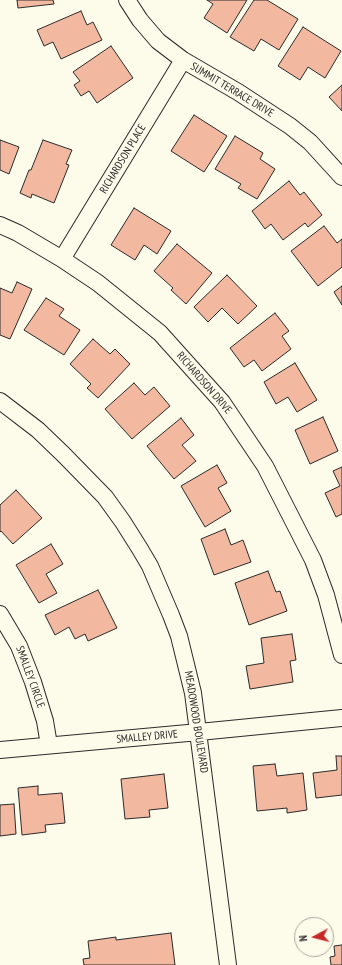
<!DOCTYPE html>
<html>
<head>
<meta charset="utf-8">
<style>
  body { margin:0 }
  #map { position:relative; width:342px; height:965px; overflow:hidden; background:#fdfbea; font-family:"PT Sans Narrow",sans-serif }
  canvas { display:block }
  .north { position:absolute; left:294px; top:917px; width:40px; height:40px; box-sizing:border-box; background:#fdfbea; border:1px solid #a9a89e; border-radius:50%; rotate:263deg; font-size:11px; font-weight:700; line-height:16px; text-align:center; color:#2b2b2b }
  .north::after { content:''; display:block; margin:auto; width:14px; height:18px; background:#c62828; clip-path:polygon(50% 0,100% 100%,50% 72%,0 100%) }
</style>
</head>
<body>
<div id="map">
<canvas width="342" height="965"></canvas>
<div class="north">N</div>
</div>
<script>
const ctx = document.querySelector('canvas').getContext('2d');
ctx.lineJoin = 'round';
function fill(path, color) { ctx.fillStyle = color; ctx.fill(path, 'evenodd'); }
const shape = rows => new Path2D(rows.map(r => 'M' + r).join(''));
function strokePath(path, color, width, dash) { ctx.strokeStyle = color; ctx.lineWidth = width; ctx.lineCap = dash ? 'butt' : 'round'; ctx.setLineDash(dash || []); ctx.stroke(path); }
function drawText(font, color, halo, rows, align = 'center') {
  ctx.font = font + ' "PT Sans Narrow",sans-serif'; ctx.lineWidth = 3; ctx.setLineDash([]); ctx.textBaseline = 'middle'; ctx.strokeStyle = halo; ctx.fillStyle = color; for (const [text, x, y, turn = 0] of rows) {
    ctx.save(); ctx.translate(x, y); ctx.rotate((+turn || 0) * Math.PI / 180); ctx.textAlign = isNaN(turn) ? turn : align; if (halo) ctx.strokeText(text, 0, 0); ctx.fillText(text, 0, 0); ctx.restore();
  }
}
const building = shape([
  [17,0,53,0,54,4,18,8,17,0],
  [207,0,247,0,227,33,204,18,213,4,207,0],
  [254,0,267,0,298,19,279,50,261,39,254,51,230,37,254,0],
  [81,11,87,25,93,22,102,40,61,59,53,42,44,46,37,30,81,11],
  [303,27,341,51,325,78,308,67,300,80,278,66,303,27],
  [111,46,133,78,97,103,89,91,81,96,74,85,80,81,73,72,111,46],
  [342,85,342,111,329,97,342,85],
  [194,115,227,136,204,172,171,151,194,115],
  [235,136,263,153,260,159,275,169,257,199,238,188,241,184,215,169,235,136],
  [0,140,19,147,9,174,0,170,0,140],
  [43,140,72,150,66,164,69,165,54,203,32,194,31,198,20,193,29,170,31,170,43,140],
  [289,181,300,195,304,192,322,215,308,227,305,223,283,240,271,224,265,229,252,211,289,181],
  [134,208,171,231,157,254,144,245,135,260,111,245,134,208],
  [324,226,337,243,342,239,342,267,318,286,291,251,324,226],
  [177,244,212,273,186,304,171,290,173,288,154,271,177,244],
  [227,275,257,306,238,324,222,308,208,322,194,307,227,275],
  [17,282,32,289,10,339,0,335,0,288,12,293,17,282],
  [342,286,342,305,334,292,342,286],
  [46,298,64,309,59,316,80,330,64,355,24,330,46,298],
  [275,313,289,331,282,336,291,349,262,371,254,360,244,367,230,348,275,313],
  [93,339,110,354,115,349,130,364,98,398,87,388,91,384,70,364,93,339],
  [295,363,317,400,297,412,288,397,276,404,264,382,295,363],
  [134,383,145,395,154,387,170,406,132,439,105,409,134,383],
  [323,417,338,451,310,464,295,430,323,417],
  [181,418,194,435,182,445,196,461,174,479,147,446,181,418],
  [217,465,227,483,218,488,231,511,205,527,181,486,217,465],
  [342,467,342,514,336,517,325,493,340,486,333,471,342,467],
  [16,490,42,518,13,544,1,531,0,532,0,505,16,490],
  [225,529,231,545,243,540,251,562,214,575,201,539,225,529],
  [51,544,63,564,46,574,57,593,39,603,16,565,51,544],
  [268,571,276,592,280,591,287,611,249,625,235,583,268,571],
  [98,590,117,628,88,641,85,634,75,639,69,627,55,635,45,615,98,590],
  [292,634,296,660,290,661,293,682,250,689,246,666,264,663,261,638,292,634],
  [336,756,342,756,342,795,316,798,313,773,337,770,336,756],
  [275,764,277,776,303,773,307,810,287,813,287,808,257,811,253,766,275,764],
  [164,774,168,808,149,810,150,817,125,819,121,779,164,774],
  [38,786,38,795,62,793,65,823,45,825,46,832,22,835,18,788,38,786],
  [14,804,16,834,0,836,0,805,14,804],
  [171,933,175,965,84,965,83,959,90,958,88,941,116,937,116,940,171,933],
  [342,945,342,965,331,965,330,957,335,956,334,946,342,945]
]);
const street = shape([
  [127,0,140,20,158,41,183,60,238,92,290,126,310,142,342,177],
  [0,225,18,233,62,259,98,283,160,333,222,402,265,466,313,560,326,595,342,655],
  [62,259,183,60],
  [0,401,38,430,63,454,105,497,123,522,140,549,150,566,171,615,179,636,193,693,228,965],
  [0,614,19,646,33,682,45,721,49,745],
  [0,750,199,732,342,718]
]);
const streetNames = [
  ["SUMMIT TERRACE DRIVE",232,90,31],
  ["RICHARDSON PLACE",123,159,-59],
  ["RICHARDSON DRIVE",204,383,49],
  ["SMALLEY CIRCLE",30,677,70],
  ["MEADOWOOD BOULEVARD",196,722,81],
  ["SMALLEY DRIVE",147,737,-5]
];
fill(building, '#f2b8a0');
strokePath(building, '#2b2b2b', 1);
strokePath(street, '#2b2b2b', 18);
strokePath(street, '#fdfbea', 16);
drawText('11px', '#2b2b2b', '#fdfbea', streetNames);
</script>
</body>
</html>
